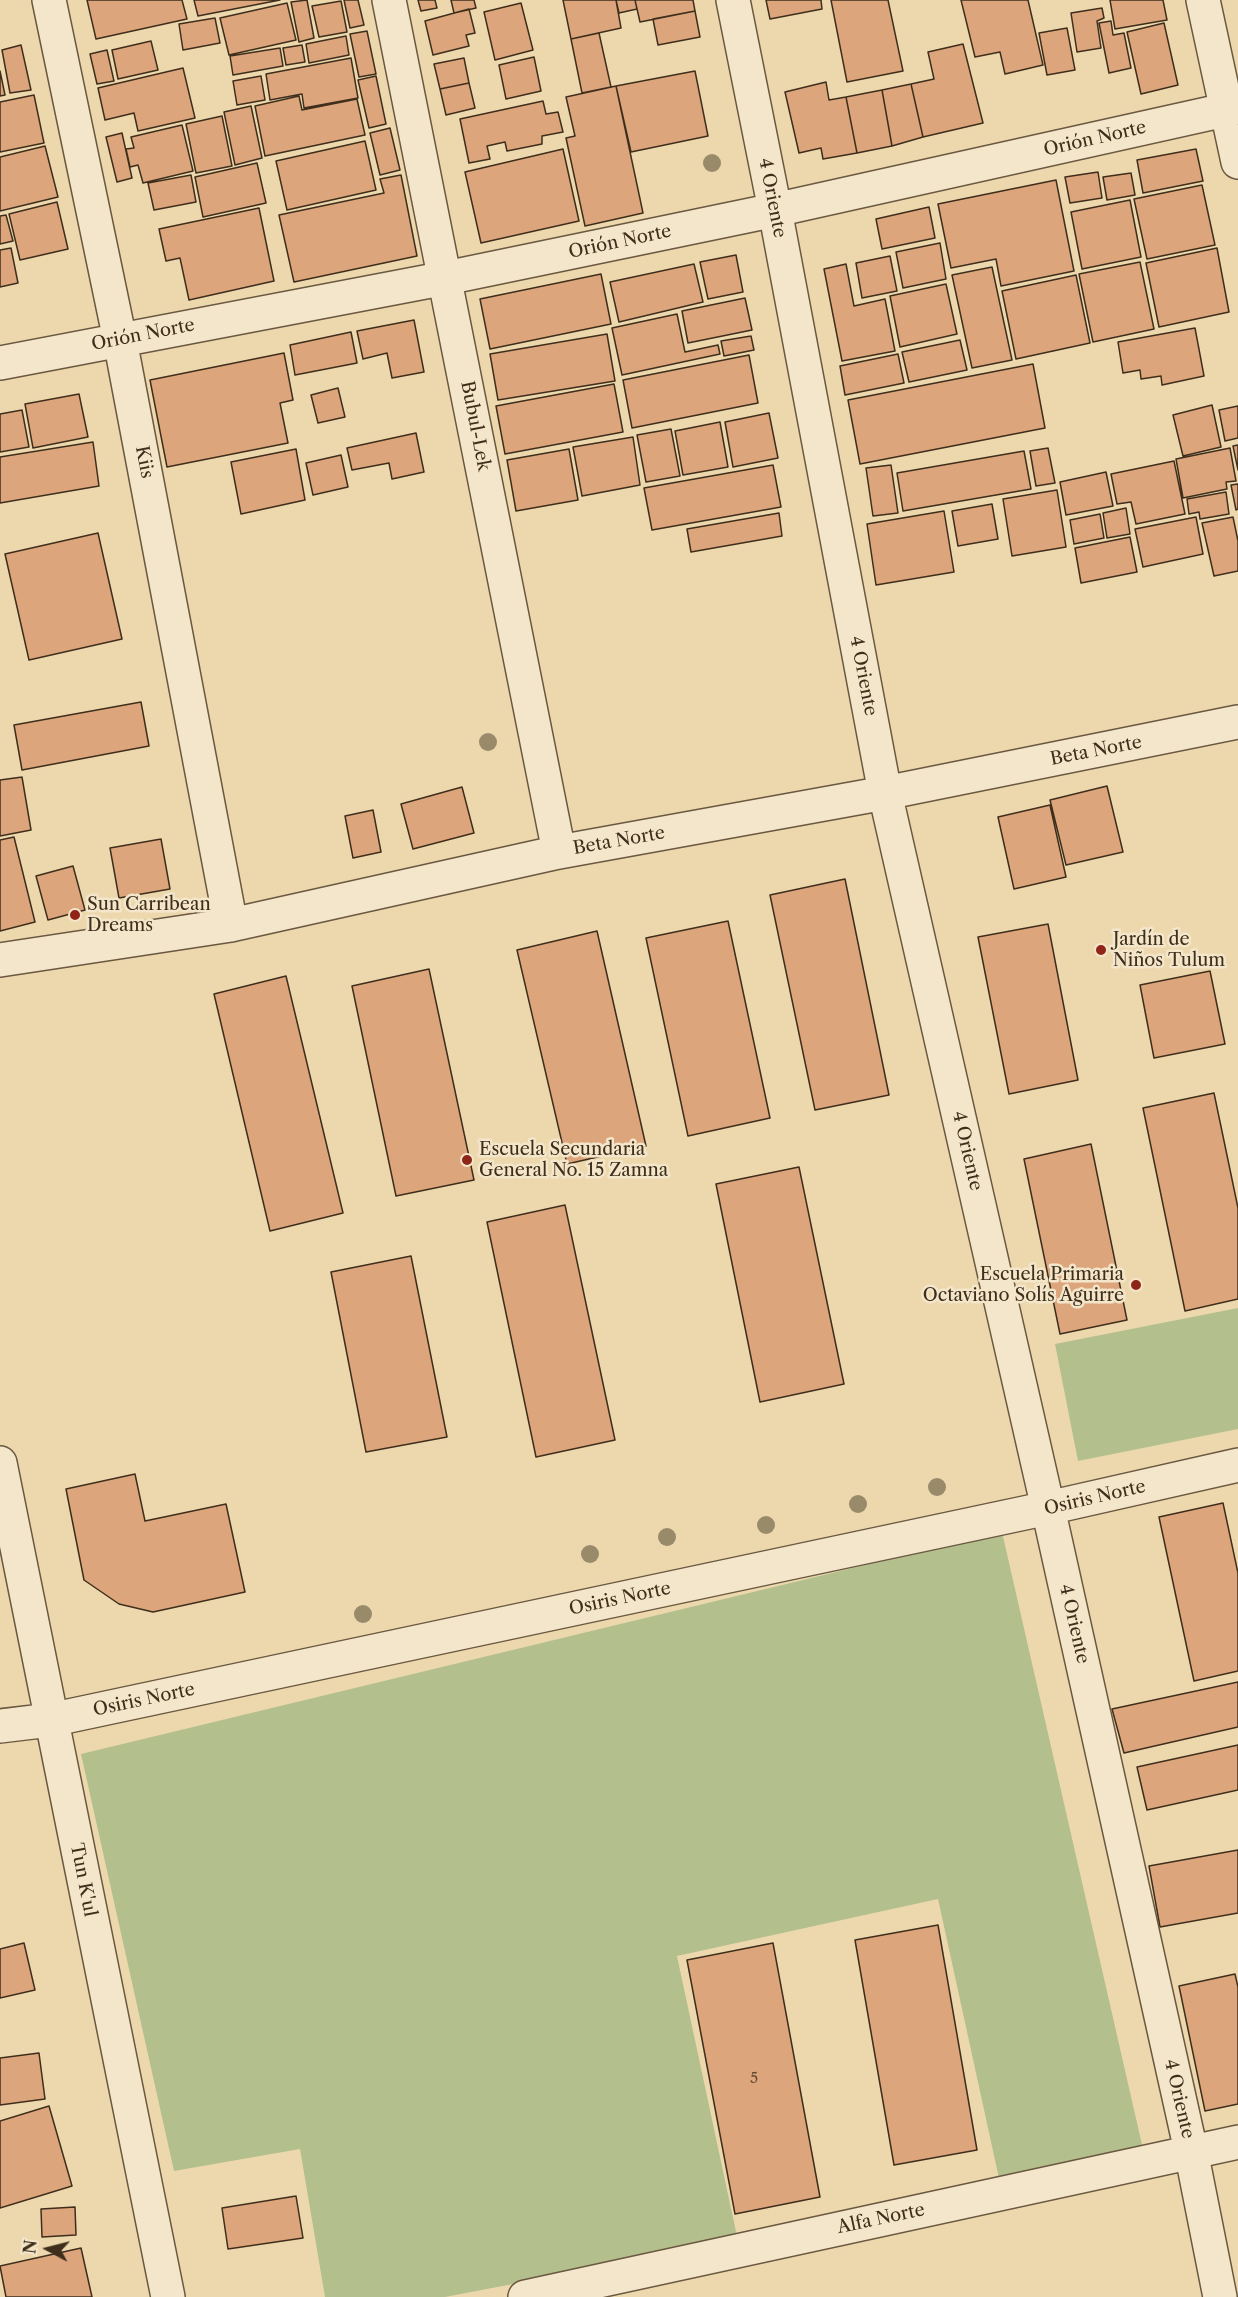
<!DOCTYPE html>
<html>
<head>
<meta charset="utf-8">
<style>
  body { margin:0 }
  #map { position:relative; width:1238px; height:2297px; overflow:hidden; background:#edd8ae; font-family:"Libre Caslon Text",serif }
  canvas { display:block }
  .north { position:absolute; left:18px; top:2219px; width:60px; height:60px; -webkit-text-stroke:4px #f3e6ca; paint-order:stroke; rotate:277deg; font-size:16px; font-weight:700; line-height:24px; text-align:center; color:#3e2e1b }
  .north::after { content:''; display:block; margin:auto; width:21px; height:27px; background:#3e2e1b; clip-path:polygon(50% 0,100% 100%,50% 72%,0 100%) }
</style>
</head>
<body>
<div id="map">
<canvas width="1238" height="2297"></canvas>
<div class="north">N</div>
</div>
<script>
const ctx = document.querySelector('canvas').getContext('2d');
ctx.lineJoin = 'round';
function fill(path, color) { ctx.fillStyle = color; ctx.fill(path, 'evenodd'); }
const shape = rows => new Path2D(rows.map(r => 'M' + r).join(''));
function strokePath(path, color, width, dash) { ctx.strokeStyle = color; ctx.lineWidth = width; ctx.lineCap = dash ? 'butt' : 'round'; ctx.setLineDash(dash || []); ctx.stroke(path); }
function drawText(font, color, halo, rows, align = 'center') {
  ctx.font = font + ' "Libre Caslon Text",serif'; ctx.lineWidth = 5; ctx.setLineDash([]); ctx.textBaseline = 'middle'; ctx.strokeStyle = halo; ctx.fillStyle = color; for (const [text, x, y, turn = 0] of rows) {
    ctx.save(); ctx.translate(x, y); ctx.rotate((+turn || 0) * Math.PI / 180); ctx.textAlign = isNaN(turn) ? turn : align; if (halo) ctx.strokeText(text, 0, 0); ctx.fillText(text, 0, 0); ctx.restore();
  }
}
const green = shape([
  [1238,1308,1238,1429,1078,1461,1055,1344],
  [1002,1532,1143,2149,1000,2183,938,1899,677,1956,738,2241,445,2297,325,2297,300,2149,174,2171,81,1754]
]);
const building = shape([
  [87,0,182,0,187,19,96,39,87,0],
  [194,0,280,0,198,16,194,0],
  [307,0,314,38,299,42,291,2,307,0],
  [344,0,358,0,364,25,350,28,344,0],
  [418,0,435,0,437,8,421,11,418,0],
  [451,0,474,0,476,8,454,13,451,0],
  [563,0,616,0,621,28,571,39,563,0],
  [616,0,635,0,637,9,619,13,616,0],
  [635,0,693,0,695,11,640,22,635,0],
  [766,0,821,0,822,9,770,19,766,0],
  [831,0,888,0,903,71,847,82,831,0],
  [961,0,1028,0,1043,65,1005,74,1000,52,975,57,961,0],
  [1110,0,1163,0,1167,20,1115,29,1110,0],
  [341,1,347,32,319,37,312,6,341,1],
  [287,3,296,40,229,55,220,18,287,3],
  [521,3,533,50,495,60,484,12,521,3],
  [1102,8,1104,18,1097,21,1101,48,1077,52,1071,13,1102,8],
  [469,9,475,33,466,35,469,46,433,55,425,21,469,9],
  [695,11,700,37,658,45,653,19,695,11],
  [215,18,220,43,183,50,179,24,215,18],
  [1111,21,1113,35,1124,33,1131,68,1109,73,1099,23,1111,21],
  [1164,23,1178,85,1141,94,1127,32,1164,23],
  [1067,28,1075,70,1047,75,1039,33,1067,28],
  [367,31,376,74,359,77,350,34,367,31],
  [599,33,611,87,582,93,571,39,599,33],
  [346,36,349,55,309,63,306,44,346,36],
  [151,41,158,70,118,79,112,50,151,41],
  [963,44,983,123,923,137,911,84,934,79,928,52,963,44],
  [21,45,31,90,10,93,2,50,21,45],
  [302,45,305,62,286,65,283,48,302,45],
  [280,48,283,66,233,75,230,56,280,48],
  [107,50,114,81,97,84,90,54,107,50],
  [534,57,541,91,506,99,499,65,534,57],
  [351,58,358,98,304,108,302,94,270,100,266,74,351,58],
  [464,58,469,83,440,89,434,64,464,58],
  [183,68,195,118,138,131,134,113,105,120,98,88,183,68],
  [0,71,5,95,0,96,0,71],
  [695,71,708,136,631,152,616,86,695,71],
  [261,76,265,100,237,105,233,81,261,76],
  [376,76,386,124,369,128,358,80,376,76],
  [826,82,829,100,846,97,857,153,823,159,821,148,799,153,785,92,826,82],
  [469,83,475,108,446,115,440,89,469,83],
  [911,84,923,137,892,146,882,90,911,84],
  [616,86,643,213,585,226,566,138,575,136,566,97,616,86],
  [882,90,892,146,857,153,846,97,882,90],
  [34,95,44,143,0,152,0,102,34,95],
  [299,96,302,110,357,99,365,135,265,156,255,106,299,96],
  [543,101,546,114,558,112,563,132,542,136,542,144,507,151,505,142,487,146,490,159,469,163,460,119,543,101],
  [251,106,262,158,235,165,224,112,251,106],
  [222,116,232,166,196,173,186,124,222,116],
  [182,125,193,171,143,183,138,165,130,167,126,149,134,148,131,137,182,125],
  [390,128,400,170,380,175,370,133,390,128],
  [122,133,132,178,117,182,106,137,122,133],
  [365,141,376,190,287,210,276,161,365,141],
  [45,146,58,197,0,211,0,157,45,146],
  [563,149,579,221,481,243,465,172,563,149],
  [1196,149,1203,181,1143,193,1137,160,1196,149],
  [257,163,266,203,203,217,195,177,257,163],
  [1098,172,1102,198,1070,203,1065,177,1098,172],
  [1131,173,1135,195,1107,200,1103,177,1131,173],
  [191,175,196,202,154,210,148,183,191,175],
  [401,175,417,256,294,282,279,215,384,193,380,179,401,175],
  [1056,180,1074,271,1001,286,996,259,951,268,938,204,1056,180],
  [1202,185,1215,245,1147,259,1134,199,1202,185],
  [1130,200,1141,257,1082,269,1071,212,1130,200],
  [57,202,68,249,20,260,9,214,57,202],
  [929,207,935,238,882,249,876,219,929,207],
  [259,208,274,281,189,300,180,258,166,261,159,229,259,208],
  [6,215,13,241,0,244,0,216,6,215],
  [940,243,946,279,903,288,896,252,940,243],
  [11,248,18,283,0,287,0,250,11,248],
  [1217,248,1229,312,1159,327,1146,263,1217,248],
  [736,255,743,292,708,299,700,262,736,255],
  [890,256,897,291,862,298,856,263,890,256],
  [1140,262,1154,329,1093,342,1079,274,1140,262],
  [694,264,703,302,619,322,610,282,694,264],
  [846,264,854,306,885,299,895,351,842,361,824,269,846,264],
  [992,267,1012,360,972,368,952,275,992,267],
  [601,274,611,324,490,349,480,299,601,274],
  [1076,275,1090,343,1016,359,1002,291,1076,275],
  [946,284,957,334,900,347,890,296,946,284],
  [745,298,752,330,688,343,682,311,745,298],
  [677,314,685,352,718,345,720,354,622,375,612,328,677,314],
  [414,320,424,372,392,378,387,353,363,359,357,331,414,320],
  [1195,328,1204,376,1162,385,1161,376,1141,379,1140,370,1123,373,1118,342,1195,328],
  [351,332,357,363,295,375,290,345,351,332],
  [607,334,615,381,498,400,490,354,607,334],
  [751,336,754,350,724,356,721,341,751,336],
  [960,340,967,370,909,382,902,352,960,340],
  [284,353,293,400,280,403,288,443,167,467,150,380,284,353],
  [898,354,904,383,845,395,840,366,898,354],
  [749,355,758,403,632,428,623,380,749,355],
  [1033,364,1045,428,860,464,848,400,1033,364],
  [614,384,623,432,505,454,496,406,614,384],
  [338,388,345,417,318,423,311,395,338,388],
  [79,394,88,437,33,448,25,404,79,394],
  [1212,405,1221,447,1183,456,1173,415,1212,405],
  [1238,406,1238,438,1225,441,1219,410,1238,406],
  [22,410,29,447,0,452,0,414,22,410],
  [769,413,778,458,733,467,725,422,769,413],
  [720,422,728,467,683,475,675,431,720,422],
  [671,429,680,476,646,482,637,435,671,429],
  [416,433,424,472,392,479,389,463,352,470,347,448,416,433],
  [633,437,640,485,582,496,573,447,633,437],
  [93,442,99,486,0,503,0,457,93,442],
  [1238,445,1238,470,1233,446,1238,445],
  [1048,448,1055,483,1036,486,1030,451,1048,448],
  [1230,448,1236,481,1226,482,1227,489,1183,498,1176,459,1230,448],
  [296,449,305,500,241,514,231,462,296,449],
  [569,449,578,500,516,511,507,460,569,449],
  [1024,451,1031,489,903,511,897,473,1024,451],
  [341,455,348,487,313,495,306,463,341,455],
  [1174,461,1185,514,1136,524,1131,502,1117,504,1111,474,1174,461],
  [773,465,781,507,652,530,644,488,773,465],
  [891,465,898,513,873,516,866,468,891,465],
  [1106,472,1113,506,1066,515,1060,482,1106,472],
  [1238,484,1238,509,1236,510,1231,485,1238,484],
  [1057,490,1066,547,1012,556,1003,499,1057,490],
  [1226,492,1229,514,1200,519,1199,512,1189,514,1187,499,1226,492],
  [992,504,998,539,958,546,952,511,992,504],
  [1126,508,1130,534,1107,538,1103,513,1126,508],
  [944,511,954,572,876,585,867,524,944,511],
  [779,513,782,536,691,552,687,529,779,513],
  [1100,514,1104,538,1074,544,1070,520,1100,514],
  [1196,517,1203,554,1143,567,1135,529,1196,517],
  [1233,517,1238,541,1238,571,1214,576,1202,523,1233,517],
  [98,533,122,639,29,660,5,554,98,533],
  [1130,537,1137,572,1081,583,1075,548,1130,537],
  [141,702,149,746,22,770,14,725,141,702],
  [22,777,31,830,0,836,0,780,22,777],
  [1107,786,1123,852,1066,865,1050,800,1107,786],
  [462,787,474,833,413,849,401,804,462,787],
  [1050,805,1066,877,1014,889,998,817,1050,805],
  [373,810,381,852,353,858,345,816,373,810],
  [14,837,35,922,0,931,0,840,14,837],
  [161,839,170,889,119,898,110,848,161,839],
  [73,866,85,910,48,920,36,876,73,866],
  [845,879,889,1095,815,1110,770,895,845,879],
  [728,921,770,1118,688,1136,646,938,728,921],
  [1048,924,1078,1080,1009,1094,978,937,1048,924],
  [597,931,646,1146,567,1164,517,950,597,931],
  [429,969,474,1180,396,1196,352,986,429,969],
  [1210,971,1225,1044,1154,1058,1140,985,1210,971],
  [286,976,343,1213,270,1231,214,994,286,976],
  [1214,1093,1238,1208,1238,1299,1185,1311,1143,1108,1214,1093],
  [1091,1144,1127,1320,1060,1334,1024,1159,1091,1144],
  [799,1167,844,1384,760,1402,716,1184,799,1167],
  [565,1205,615,1440,536,1457,487,1222,565,1205],
  [411,1256,447,1437,366,1452,331,1272,411,1256],
  [135,1474,145,1521,226,1504,245,1592,153,1612,119,1604,84,1580,66,1489,135,1474],
  [1223,1503,1238,1573,1238,1671,1194,1681,1159,1517,1223,1503],
  [1238,1682,1238,1727,1124,1753,1112,1709,1238,1682],
  [1238,1745,1238,1790,1147,1810,1137,1767,1238,1745],
  [1238,1850,1238,1913,1160,1927,1149,1866,1238,1850],
  [938,1925,977,2150,894,2165,855,1940,938,1925],
  [24,1943,35,1990,0,1998,0,1949,24,1943],
  [773,1943,820,2197,735,2214,687,1960,773,1943],
  [1235,1974,1238,1987,1238,2104,1205,2111,1179,1986,1235,1974],
  [39,2053,45,2099,0,2105,0,2058,39,2053],
  [49,2106,72,2186,0,2208,0,2121,49,2106],
  [296,2196,303,2238,228,2249,222,2208,296,2196],
  [75,2207,76,2235,42,2237,41,2209,75,2207],
  [81,2248,92,2297,6,2297,0,2266,81,2248]
]);
const street = shape([
  [49,0,120,340,231,925],
  [389,0,559,852],
  [733,0,775,210,885,793,1048,1508,1191,2151,1220,2297],
  [1203,0,1238,162],
  [0,363,446,278,775,210,1238,107],
  [0,960,231,925,559,852,885,793,1238,722],
  [0,1463,168,2297],
  [0,1726,50,1720,1048,1508,1238,1465],
  [525,2297,1238,2142]
]);
const trees = [
  [712,163],
  [488,742],
  [937,1487],
  [858,1504],
  [766,1525],
  [667,1537],
  [590,1554],
  [363,1614]
];
const markers = [
  [75,915,6,"#8f2418"],
  [1101,950,6,"#8f2418"],
  [467,1160,6,"#8f2418"],
  [1136,1285,6,"#8f2418"]
];
const numberNames = [
  ["5",754,2079]
];
const streetNames = [
  ["Orión Norte",1095,139,-13],
  ["4 Oriente",772,198,79],
  ["Orión Norte",620,242,-12],
  ["Orión Norte",143,335,-11],
  ["Bubul-Lek",475,426,79],
  ["Kiis",144,462,79],
  ["4 Oriente",863,676,79],
  ["Beta Norte",1096,751,-11],
  ["Beta Norte",619,841,-10],
  ["4 Oriente",967,1151,77],
  ["Osiris Norte",1095,1498,-13],
  ["Osiris Norte",620,1599,-12],
  ["4 Oriente",1074,1624,77],
  ["Osiris Norte",144,1700,-12],
  ["Tun K'ul",83,1880,79],
  ["4 Oriente",1179,2099,77],
  ["Alfa Norte",881,2219,-12]
];
const poiNames = [
  ["Sun Carribean",87,905],
  ["Dreams",87,926],
  ["Jardín de",1113,940],
  ["Niños Tulum",1113,961],
  ["Escuela Secundaria",479,1150],
  ["General No. 15 Zamna",479,1171],
  ["Escuela Primaria",1124,1275,"right"],
  ["Octaviano Solís Aguirre",1124,1296,"right"]
];
fill(green, '#b3c08e');
fill(building, '#dca57c');
strokePath(building, '#3e2e1b', 1.5);
strokePath(street, '#6a5840', 36);
strokePath(street, '#f3e6ca', 33);
ctx.fillStyle = '#998a6a';
for (const [x, y] of trees) { ctx.beginPath(); ctx.arc(x, y, 9, 0, 2 * Math.PI); ctx.fill(); }
for (const [x, y, r, color] of markers) { const dot = new Path2D(); dot.arc(x, y, r, 0, 2 * Math.PI); ctx.fillStyle = color; ctx.fill(dot); strokePath(dot, '#f3e6ca', 2); }
drawText('15px', '#664c33', null, numberNames);
drawText('18px', '#3e2e1b', '#f3e6ca', streetNames);
drawText('18px', '#3e2e1b', '#f3e6ca', poiNames, 'left');
</script>
</body>
</html>
